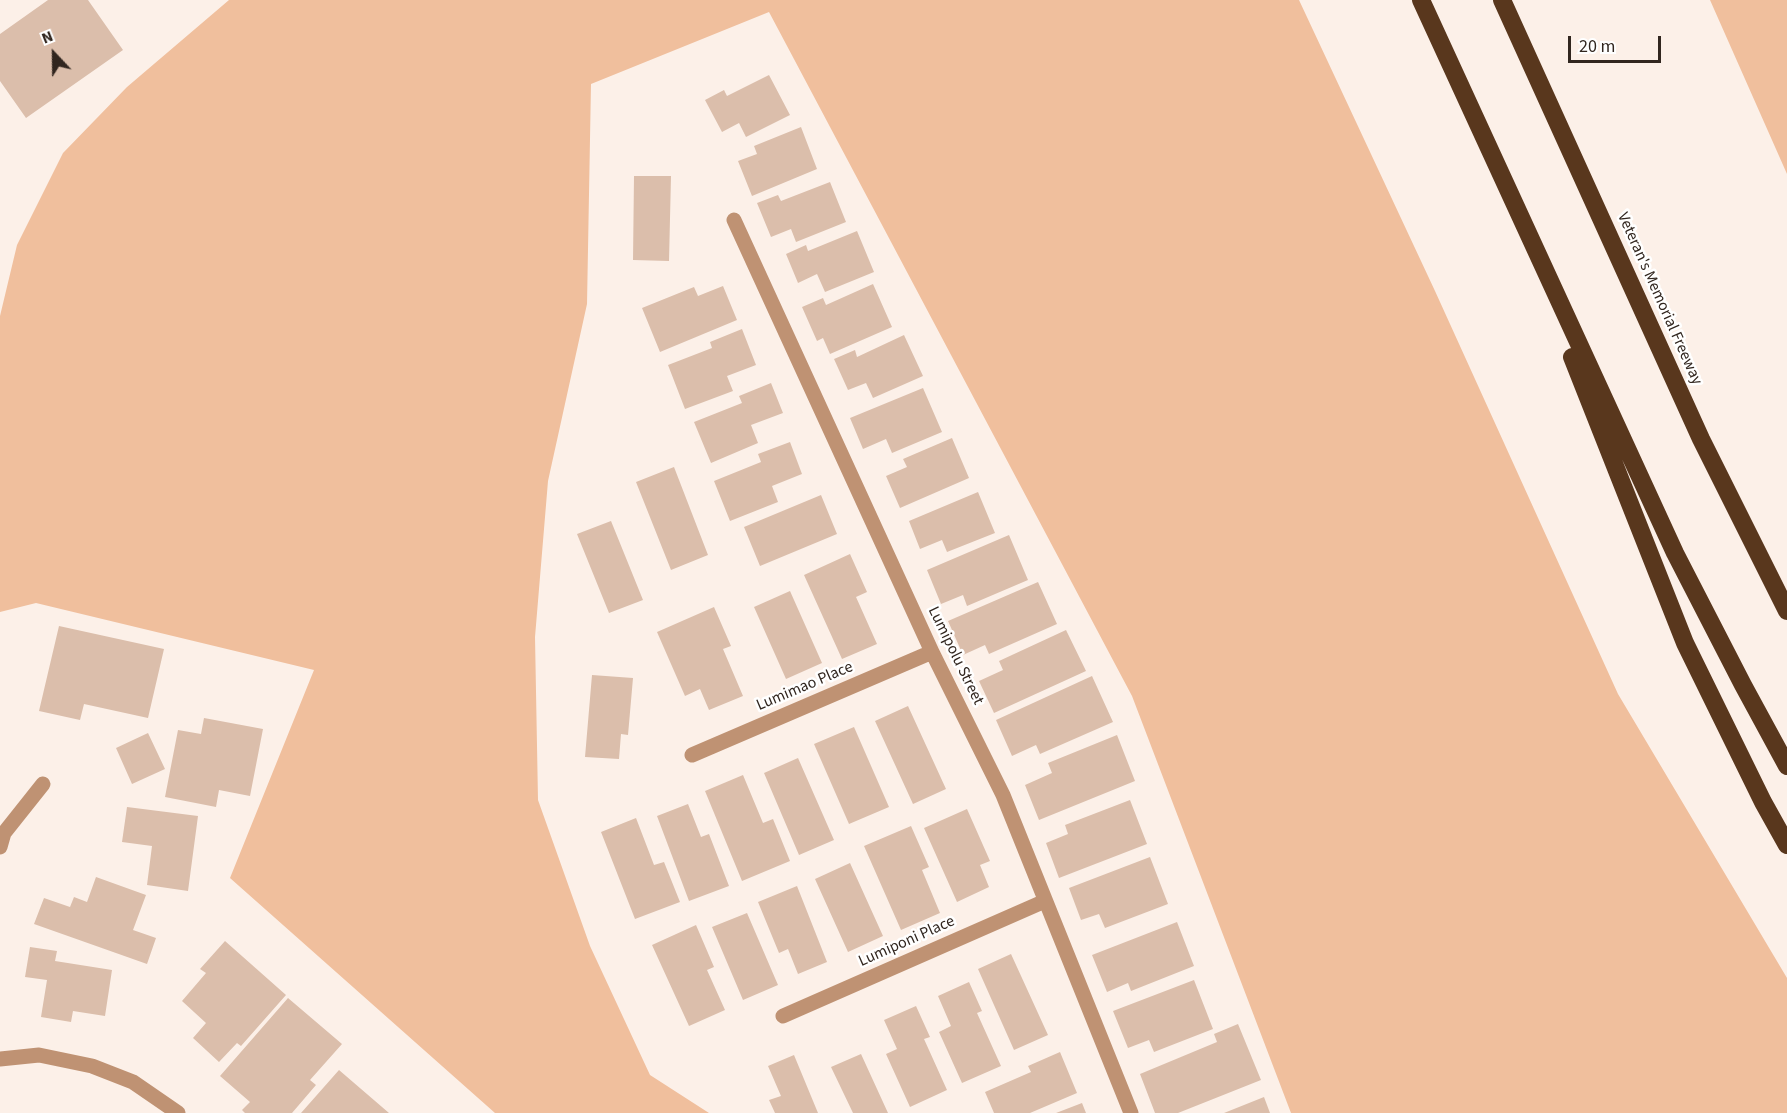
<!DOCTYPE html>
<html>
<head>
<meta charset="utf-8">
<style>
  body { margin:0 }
  #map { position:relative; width:1787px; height:1113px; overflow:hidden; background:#fcf0e8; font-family:"Source Sans 3",sans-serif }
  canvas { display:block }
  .north { position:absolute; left:24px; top:24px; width:60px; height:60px; -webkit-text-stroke:4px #fff; paint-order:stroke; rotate:338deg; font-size:16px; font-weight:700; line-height:24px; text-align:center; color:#31261f }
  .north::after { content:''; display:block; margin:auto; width:21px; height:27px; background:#31261f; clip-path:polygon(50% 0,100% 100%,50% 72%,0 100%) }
  .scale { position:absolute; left:1568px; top:36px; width:93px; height:27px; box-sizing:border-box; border:3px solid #31261f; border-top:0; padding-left:8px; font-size:18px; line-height:21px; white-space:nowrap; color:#31261f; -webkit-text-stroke:4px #fff; paint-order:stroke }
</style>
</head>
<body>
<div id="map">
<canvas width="1787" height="1113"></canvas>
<div class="north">N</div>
<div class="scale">20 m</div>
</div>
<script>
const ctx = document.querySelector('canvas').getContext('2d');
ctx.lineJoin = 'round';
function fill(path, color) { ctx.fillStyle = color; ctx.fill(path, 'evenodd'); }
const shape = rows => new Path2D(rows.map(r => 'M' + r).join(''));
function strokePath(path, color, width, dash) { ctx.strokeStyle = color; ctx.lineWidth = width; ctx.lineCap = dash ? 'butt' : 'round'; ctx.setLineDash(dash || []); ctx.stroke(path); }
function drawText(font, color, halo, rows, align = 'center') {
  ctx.font = font + ' "Source Sans 3",sans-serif'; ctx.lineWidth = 5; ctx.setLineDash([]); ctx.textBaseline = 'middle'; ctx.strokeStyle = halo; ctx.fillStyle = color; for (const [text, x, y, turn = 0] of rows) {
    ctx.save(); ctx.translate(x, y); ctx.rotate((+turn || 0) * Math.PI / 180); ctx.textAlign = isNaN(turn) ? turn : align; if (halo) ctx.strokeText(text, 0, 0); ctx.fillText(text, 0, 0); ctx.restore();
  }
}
const green = shape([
  [229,0,1299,0,1435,291,1618,694,1787,978,1787,1113,1291,1113,1132,696,769,12,591,84,587,304,548,481,535,637,538,800,590,946,650,1075,709,1113,495,1113,230,878,314,670,36,603,0,612,0,316,17,245,63,153,127,87],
  [1710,0,1787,0,1787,174]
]);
const building = shape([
  [48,0,88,0,123,50,26,118,0,81,0,34],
  [769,75,790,115,746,137,739,123,722,132,705,100,724,90,727,96],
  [801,127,817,169,752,196,738,161,757,154,754,146],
  [634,176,671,176,669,261,633,260],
  [830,182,846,222,796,242,791,229,771,237,757,203,778,195,781,201],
  [857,231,874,272,825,292,817,274,798,283,786,254,806,245,808,251],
  [873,284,892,327,830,354,823,338,817,341,802,307,823,298,826,305],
  [723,286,737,320,660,352,642,308,694,287,698,296],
  [742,329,756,365,727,376,733,391,685,409,668,365,712,348,710,342],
  [904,335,923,376,873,398,866,383,848,390,834,359,855,350,857,357],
  [771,383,783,413,751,425,758,443,711,463,694,422,742,403,739,396],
  [923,388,942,432,892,453,886,439,863,449,850,418],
  [952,438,969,478,900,508,886,476,907,467,903,459],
  [790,442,802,474,772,486,778,502,730,521,714,481,761,462,758,454],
  [674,467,708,555,671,570,636,482],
  [978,492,995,533,947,552,942,540,920,549,909,521],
  [821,495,837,534,760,566,744,527],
  [611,521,643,600,609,613,577,534],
  [1009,535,1028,580,967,606,963,595,941,604,927,570],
  [850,554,867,592,856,597,877,644,842,659,804,575],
  [1038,582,1057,624,989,654,985,645,963,655,948,621],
  [790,591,822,663,786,679,754,607],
  [714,607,731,646,723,649,743,696,709,710,700,689,685,696,657,632],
  [59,626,164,649,148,718,84,704,80,720,39,711],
  [1066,630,1086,671,994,713,979,681,1003,670,999,661],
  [592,675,633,678,628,735,621,734,619,759,585,757],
  [1092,676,1113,722,1040,754,1036,745,1012,756,996,720],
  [908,706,946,789,913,804,875,721],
  [204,718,263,729,250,796,219,790,216,807,165,797,178,730,201,734],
  [854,727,889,807,849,824,814,744],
  [148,733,165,769,132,784,116,748],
  [1117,735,1135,781,1039,820,1025,785,1052,773,1048,763],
  [798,758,834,840,799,855,764,773],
  [743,775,763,823,773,819,790,861,742,881,705,791],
  [1130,800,1147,844,1059,878,1046,843,1068,834,1065,825],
  [688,804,701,837,709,834,729,886,689,901,657,816],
  [127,807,198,816,188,891,147,885,152,846,122,842],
  [967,809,990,861,980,865,989,887,957,902,924,828],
  [636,818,654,865,664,862,680,902,635,919,601,832],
  [911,826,929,867,922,870,940,913,901,930,864,846],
  [1150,857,1168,904,1105,928,1099,914,1081,920,1069,888],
  [850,863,883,936,848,952,815,879],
  [96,877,146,895,133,930,156,938,147,964,34,924,44,898,70,907,74,897,87,902],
  [797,886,827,962,798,974,788,949,779,953,758,902],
  [747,913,778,985,743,1000,712,927],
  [1177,922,1194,966,1131,991,1128,983,1107,992,1092,955],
  [696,925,714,967,707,970,725,1010,689,1026,652,945],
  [225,941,286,995,241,1046,237,1043,219,1062,193,1038,206,1023,182,1001,206,973,200,969],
  [30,947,57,951,55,961,112,970,105,1016,73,1011,71,1022,41,1017,47,980,25,977],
  [1011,954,1048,1035,1014,1050,978,969],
  [1194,980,1213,1029,1154,1052,1149,1040,1128,1048,1113,1011],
  [969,982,982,1011,977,1013,1001,1066,962,1083,939,1032,951,1026,938,996],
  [288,998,342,1044,310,1080,316,1085,292,1113,245,1113,242,1110,250,1102,220,1076],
  [916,1006,930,1037,924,1039,947,1090,910,1107,886,1054,897,1049,884,1020],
  [1238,1024,1261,1080,1178,1113,1155,1113,1140,1074,1217,1042,1214,1034],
  [1060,1052,1077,1093,1030,1113,994,1113,985,1092,1031,1072,1028,1066],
  [861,1054,888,1113,853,1113,831,1067],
  [794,1055,818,1113,775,1113,769,1100,781,1096,768,1066],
  [339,1070,389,1113,301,1113],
  [1264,1097,1270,1113,1224,1113],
  [1082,1103,1086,1113,1056,1113]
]);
const lane = shape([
  [734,220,932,652,1003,795,1131,1113],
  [692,755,932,652],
  [783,1016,1045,901]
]);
const street = shape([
  [0,847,4,833,43,784],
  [0,1059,39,1055,92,1066,133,1082,178,1113]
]);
const highway = shape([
  [1421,0,1675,553,1743,685,1787,766],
  [1502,0,1701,439,1787,611],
  [1572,357,1685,643,1763,802,1787,845]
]);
const streetNames = [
  ["Veteran's Memorial Freeway",1659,299,66],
  ["Lumipolu Street",955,656,64],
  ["Lumimao Place",805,687,-23],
  ["Lumiponi Place",907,942,-24]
];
fill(green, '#f0bf9d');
fill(building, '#dbbeab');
strokePath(lane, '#bf9273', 15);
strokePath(street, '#bf9273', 15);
strokePath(highway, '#59371d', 18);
drawText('16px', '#31261f', '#fff', streetNames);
</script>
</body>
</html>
